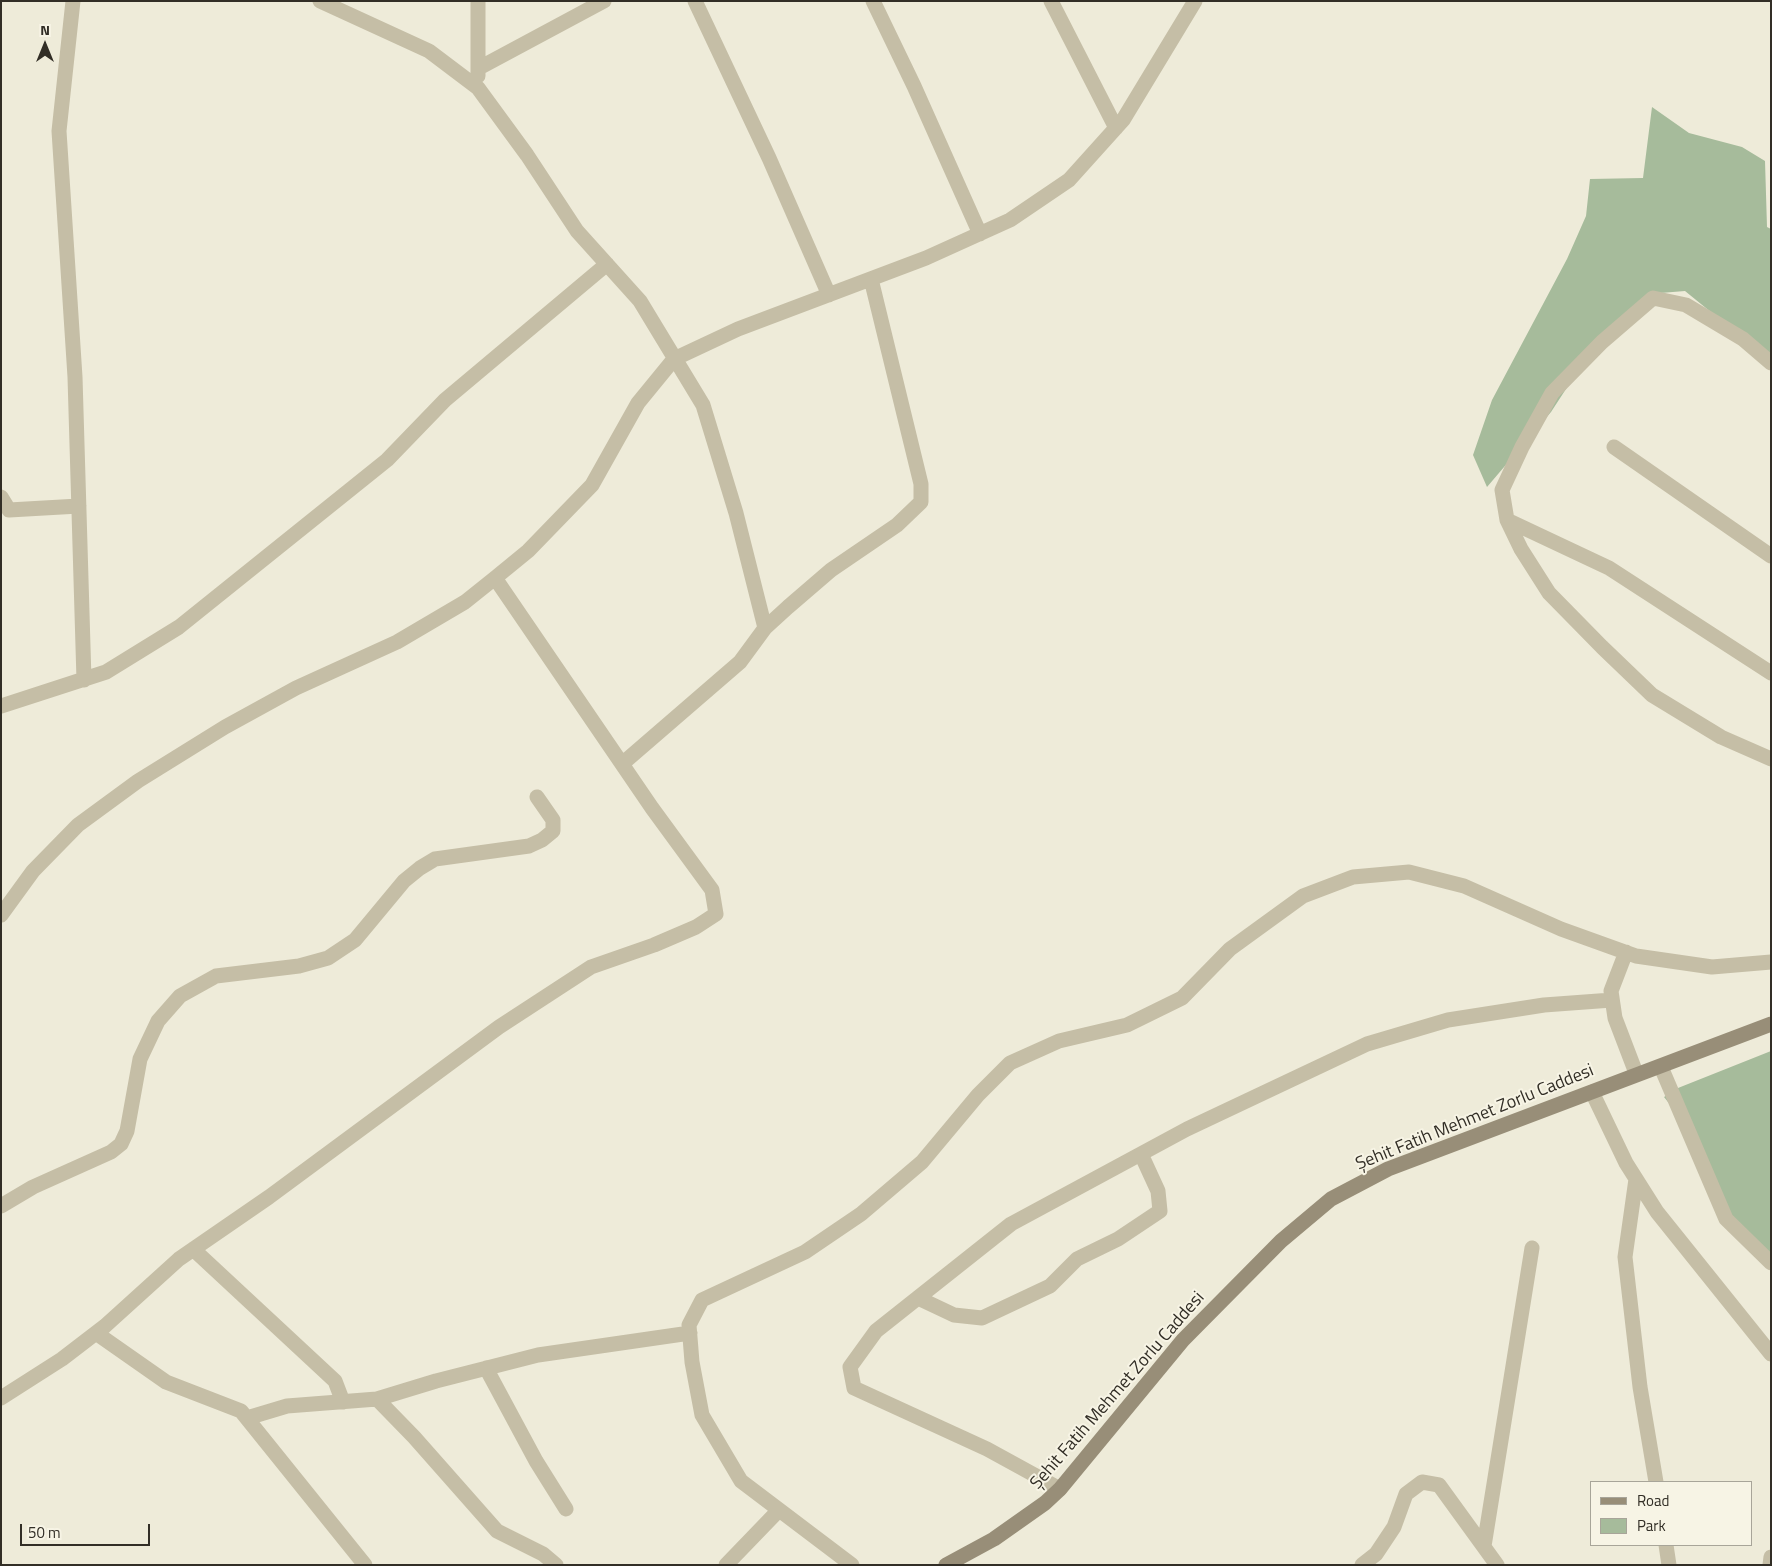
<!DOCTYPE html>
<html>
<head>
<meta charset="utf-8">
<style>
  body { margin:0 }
  #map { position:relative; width:1772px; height:1566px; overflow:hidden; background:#eeebd9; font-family:"Titillium Web",sans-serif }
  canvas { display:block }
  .frame { position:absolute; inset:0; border:2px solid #322e26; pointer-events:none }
  .legend { position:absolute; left:1590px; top:1481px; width:162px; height:65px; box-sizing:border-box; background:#f7f4e5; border:1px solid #a8a599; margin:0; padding:6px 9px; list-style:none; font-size:15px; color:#322e26 }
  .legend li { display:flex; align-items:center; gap:10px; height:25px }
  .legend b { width:25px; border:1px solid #a8a599 }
  .north { position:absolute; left:20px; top:20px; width:50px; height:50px; -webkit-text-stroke:4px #f7f4e5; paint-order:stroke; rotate:0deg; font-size:14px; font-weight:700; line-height:20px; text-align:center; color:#322e26 }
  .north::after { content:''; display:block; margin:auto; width:18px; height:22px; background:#322e26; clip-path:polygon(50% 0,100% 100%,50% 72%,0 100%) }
  .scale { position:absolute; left:20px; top:1524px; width:130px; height:22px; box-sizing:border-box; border:2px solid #322e26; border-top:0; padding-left:6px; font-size:15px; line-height:18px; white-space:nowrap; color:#322e26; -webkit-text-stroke:4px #f7f4e5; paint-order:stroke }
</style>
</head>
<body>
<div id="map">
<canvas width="1772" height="1566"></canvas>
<div class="frame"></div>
<ul class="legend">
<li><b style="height:6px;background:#988e78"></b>Road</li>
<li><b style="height:14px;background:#a6bb9b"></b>Park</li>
</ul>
<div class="north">N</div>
<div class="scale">50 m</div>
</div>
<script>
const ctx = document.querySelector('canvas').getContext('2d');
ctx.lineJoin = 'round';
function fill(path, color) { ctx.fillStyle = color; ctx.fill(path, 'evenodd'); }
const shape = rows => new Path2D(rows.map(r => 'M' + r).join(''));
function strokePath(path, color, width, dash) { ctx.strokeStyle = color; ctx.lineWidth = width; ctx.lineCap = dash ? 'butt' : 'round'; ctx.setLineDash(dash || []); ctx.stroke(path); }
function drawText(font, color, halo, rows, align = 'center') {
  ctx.font = font + ' "Titillium Web",sans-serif'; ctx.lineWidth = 4; ctx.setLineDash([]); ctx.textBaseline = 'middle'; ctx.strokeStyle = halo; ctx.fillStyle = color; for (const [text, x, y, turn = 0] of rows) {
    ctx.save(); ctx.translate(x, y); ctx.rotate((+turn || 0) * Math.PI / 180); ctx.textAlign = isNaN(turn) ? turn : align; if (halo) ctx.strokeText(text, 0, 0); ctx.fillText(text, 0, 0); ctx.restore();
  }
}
const green = shape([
  [1652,107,1689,133,1742,147,1765,161,1767,227,1771,229,1771,361,1685,291,1648,294,1579,369,1551,412,1487,487,1473,455,1492,400,1567,259,1586,216,1590,179,1643,178],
  [1771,1051,1771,1271,1737,1235,1680,1117,1664,1097,1678,1088]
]);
const street = shape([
  [73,1,59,131,75,377,84,680],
  [320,1,429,51,478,88,527,155,577,231,640,301,703,405,736,513,765,628],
  [695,1,769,158,829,295],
  [873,1,914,86,980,234],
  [1051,1,1116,128],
  [479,68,604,1],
  [478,76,478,1],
  [1771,363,1743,339,1686,305,1653,298,1602,342,1552,393,1522,447,1502,490,1507,520,1521,549,1549,593,1602,647,1652,695,1721,737,1771,759],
  [1614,447,1771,556],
  [1,497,9,510,79,506],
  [1507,520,1609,568,1771,673],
  [1,706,106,672,179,627,387,460,445,400,607,264],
  [622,764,740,662,765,628,788,607,831,570,897,525,921,502,921,484,871,279],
  [1,915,33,871,78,825,138,781,225,727,296,688,397,642,465,602,495,578,528,551,592,485,638,403,674,359,738,329,926,258,1010,220,1069,180,1123,120,1195,1],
  [1626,952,1611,991,1615,1018,1636,1073],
  [1661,1067,1726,1219,1771,1263],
  [1592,1092,1626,1163,1657,1212,1771,1354],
  [1636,1179,1625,1257,1640,1387,1656,1482],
  [1,1206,33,1187,111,1152,121,1144,127,1131,140,1059,158,1021,180,996,216,976,299,966,328,958,355,940,404,881,420,868,435,859,529,846,542,840,553,831,553,820,537,797],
  [193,1249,335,1381,343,1402],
  [918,1298,954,1315,982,1318,1050,1286,1077,1259,1118,1239,1160,1211,1158,1191,1141,1154],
  [96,1333,166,1382,241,1411,365,1565],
  [486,1368,536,1461,566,1509],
  [1,1398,62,1359,105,1326,179,1259,269,1197,499,1027,591,967,654,945,696,927,716,914,712,890,652,808,495,578],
  [377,1399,414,1437,497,1531,543,1554,556,1565],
  [247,1418,287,1406,377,1399,436,1381,538,1355,690,1333],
  [1060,1489,987,1449,854,1388,850,1367,876,1331,1011,1224,1187,1129,1367,1044,1448,1020,1544,1005,1612,1000],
  [1666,1545,1669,1565],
  [1484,1546,1532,1248],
  [726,1565,779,1510],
  [852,1565,741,1481,702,1415,692,1362,689,1325,702,1300,805,1252,861,1214,922,1162,978,1095,1010,1063,1059,1041,1127,1025,1182,998,1230,949,1303,896,1353,877,1409,872,1464,886,1561,929,1636,956,1712,967,1771,962],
  [1362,1565,1376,1554,1394,1527,1406,1494,1422,1482,1439,1485,1497,1565],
  [1770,1565,1771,1557]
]);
const secondary = shape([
  [946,1565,994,1539,1045,1503,1060,1489,1183,1340,1281,1241,1331,1199,1388,1169,1771,1024]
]);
const streetNames = [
  ["Şehit Fatih Mehmet Zorlu Caddesi",1475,1118,-22],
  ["Şehit Fatih Mehmet Zorlu Caddesi",1118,1391,-49]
];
fill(green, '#a6bb9b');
strokePath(street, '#c5bea6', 15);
strokePath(secondary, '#988e78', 15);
drawText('18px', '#322e26', '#f7f4e5', streetNames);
</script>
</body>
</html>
